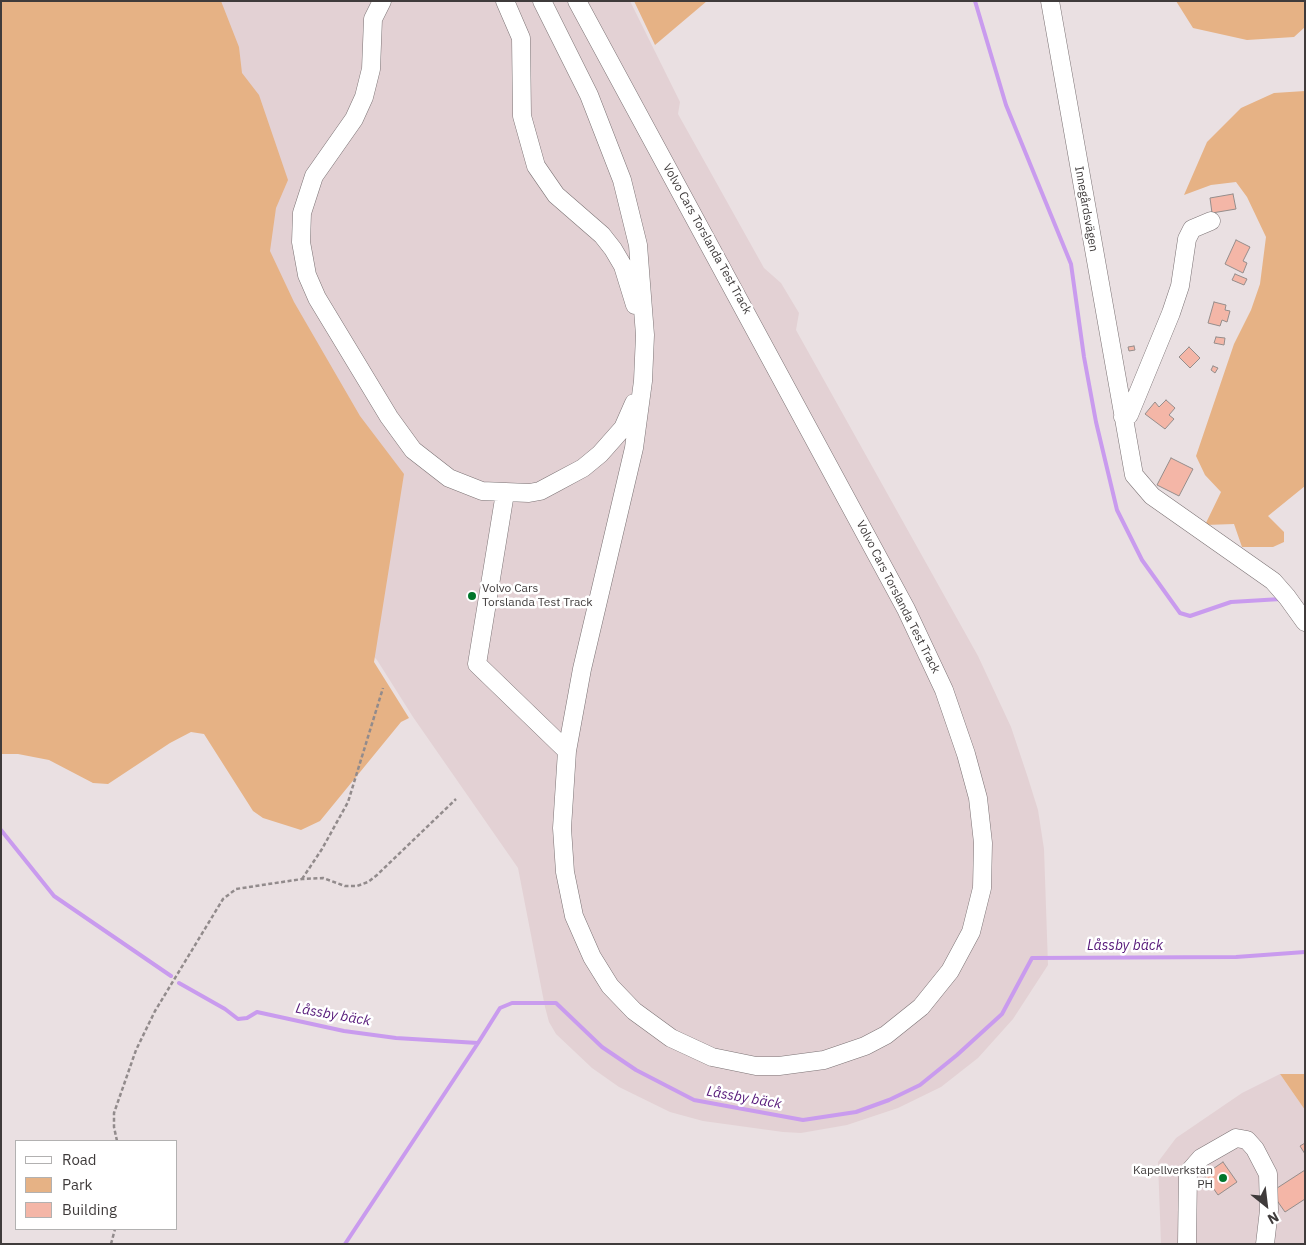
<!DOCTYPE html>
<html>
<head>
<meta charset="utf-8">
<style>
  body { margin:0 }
  #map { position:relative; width:1306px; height:1245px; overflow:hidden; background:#eae0e2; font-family:"IBM Plex Sans",sans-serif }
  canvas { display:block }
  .frame { position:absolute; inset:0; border:2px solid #3f3b3b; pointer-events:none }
  .legend { position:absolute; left:15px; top:1140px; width:162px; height:90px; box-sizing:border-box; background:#fff; border:1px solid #b2b1b1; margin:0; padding:6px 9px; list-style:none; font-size:15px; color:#3f3b3b }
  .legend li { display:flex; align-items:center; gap:10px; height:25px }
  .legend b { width:25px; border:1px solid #b2b1b1 }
  .north { position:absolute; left:1241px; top:1180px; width:50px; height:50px; -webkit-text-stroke:4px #fff; paint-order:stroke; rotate:151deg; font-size:14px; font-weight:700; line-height:20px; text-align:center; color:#3f3b3b }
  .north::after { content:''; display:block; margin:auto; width:18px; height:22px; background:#3f3b3b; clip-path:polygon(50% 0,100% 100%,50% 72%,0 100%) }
</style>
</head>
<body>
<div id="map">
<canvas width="1306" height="1245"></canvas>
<div class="frame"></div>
<ul class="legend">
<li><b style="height:6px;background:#fff"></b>Road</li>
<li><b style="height:14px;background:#e6b285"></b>Park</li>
<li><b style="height:14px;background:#f4b6a7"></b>Building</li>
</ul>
<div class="north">N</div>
</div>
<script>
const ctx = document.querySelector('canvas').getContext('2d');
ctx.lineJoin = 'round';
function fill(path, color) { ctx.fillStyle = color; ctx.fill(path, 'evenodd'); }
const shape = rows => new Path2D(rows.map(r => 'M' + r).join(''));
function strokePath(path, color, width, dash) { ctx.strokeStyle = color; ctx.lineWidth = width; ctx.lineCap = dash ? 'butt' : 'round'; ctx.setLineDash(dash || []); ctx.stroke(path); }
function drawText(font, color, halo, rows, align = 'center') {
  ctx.font = font + ' "IBM Plex Sans",sans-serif'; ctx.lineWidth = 5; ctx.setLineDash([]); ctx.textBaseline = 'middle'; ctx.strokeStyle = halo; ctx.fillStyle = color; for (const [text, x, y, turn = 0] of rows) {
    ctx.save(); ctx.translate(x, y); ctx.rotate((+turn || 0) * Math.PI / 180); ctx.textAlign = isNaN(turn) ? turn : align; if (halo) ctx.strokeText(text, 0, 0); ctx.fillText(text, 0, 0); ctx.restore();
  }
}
const built = shape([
  [1,1,630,1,680,102,678,114,764,268,781,283,799,313,796,330,978,656,1011,727,1028,778,1038,810,1044,849,1048,965,1013,1019,978,1058,941,1087,898,1108,847,1125,801,1133,783,1132,703,1121,670,1112,619,1087,592,1068,556,1034,549,1022,545,1007,518,868,413,717,377,660,327,606],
  [1280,1074,1305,1110,1305,1244,1161,1244,1158,1162,1176,1138,1242,1093]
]);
const green = shape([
  [1,1,221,1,239,47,242,73,259,95,288,180,276,208,270,251,294,302,360,416,404,474,374,662,409,718,401,722,320,821,301,830,263,818,253,811,204,734,191,732,170,743,108,784,93,783,49,760,18,754,1,754],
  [634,1,707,1,655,45],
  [1176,1,1305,1,1305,27,1294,37,1247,40,1193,28],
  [1305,91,1305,486,1268,516,1284,532,1284,542,1273,547,1242,547,1234,524,1205,525,1221,492,1205,475,1196,456,1234,344,1251,310,1260,284,1266,237,1247,197,1236,182,1211,185,1184,195,1207,142,1241,108,1274,93],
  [1280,1074,1305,1074,1305,1110]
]);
const stream = shape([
  [975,1,1006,105,1071,264,1084,357,1096,422,1117,510,1142,560,1180,613,1190,616,1231,602,1281,599],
  [1,830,54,896,171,976],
  [179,983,225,1009,238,1019,247,1018,257,1012,344,1031,396,1038,478,1043,500,1008,512,1003,556,1003,602,1047,636,1070,694,1100,803,1120,856,1112,889,1100,920,1085,957,1055,1002,1014,1032,958,1236,957,1305,952],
  [345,1244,478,1043]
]);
const building = shape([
  [1233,194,1236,209,1212,213,1210,198,1233,194],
  [1236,240,1250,247,1243,261,1247,263,1243,273,1225,264,1236,240],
  [1235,274,1247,279,1244,285,1232,280,1235,274],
  [1214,302,1226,305,1225,310,1230,311,1227,322,1222,320,1220,326,1208,323,1214,302],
  [1216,337,1225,338,1224,345,1214,343,1216,337],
  [1134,346,1135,350,1129,351,1128,347,1134,346],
  [1189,347,1200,358,1190,368,1179,357,1189,347],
  [1213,366,1218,368,1215,373,1211,370,1213,366],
  [1166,400,1175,408,1169,415,1174,419,1165,429,1145,414,1155,402,1159,407,1166,400],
  [1171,458,1193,469,1179,496,1157,485,1171,458],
  [1305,1143,1305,1154,1300,1146,1305,1143],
  [1223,1162,1237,1182,1218,1195,1204,1175,1223,1162],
  [1305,1170,1305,1199,1285,1212,1271,1192,1305,1170]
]);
const path = shape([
  [302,879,322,849,348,802,383,688],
  [117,1141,114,1127,114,1113,136,1050,155,1011,223,899,236,889,302,879,323,878,345,886,357,886,368,882,377,875,456,799],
  [111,1244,115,1229]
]);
const minor = shape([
  [382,1,373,19,371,69,364,97,354,119,314,176,302,213,301,242,307,275,317,298,389,417,413,450,449,478,482,491,529,493,540,491,555,483,583,468,600,454,623,428,634,403],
  [505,1,521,38,522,116,536,166,556,195,602,235,613,249,623,266,635,305],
  [542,1,589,95,622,180,638,245,645,335,643,381,634,448,582,669,567,751,562,828,565,872,574,916,592,957,610,986,634,1011,671,1038,712,1057,756,1066,779,1066,824,1060,865,1046,886,1035,921,1007,950,971,971,932,982,888,983,843,978,798,966,754,944,690,906,609,577,1],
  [1050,1,1134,475,1152,496,1273,581,1287,597,1305,622],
  [1123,417,1129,415,1171,313,1180,286,1187,239,1192,229,1211,221],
  [505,493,477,664,567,751],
  [1187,1244,1188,1173,1201,1158,1236,1138,1247,1140,1255,1149,1268,1174,1269,1210,1265,1244]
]);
const markers = [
  [472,596,5,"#00762b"],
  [1223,1178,5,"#00762b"]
];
const streetNames = [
  ["Innegårdsvägen",1086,209,80],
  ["Volvo Cars Torslanda Test Track",707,239,61],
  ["Volvo Cars Torslanda Test Track",898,597,63]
];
const poiNames = [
  ["Volvo Cars",482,589],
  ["Torslanda Test Track",482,603],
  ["Kapellverkstan",1213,1171,"right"],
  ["PH",1213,1185,"right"]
];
const waterNames = [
  ["Låssby bäck",1125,946],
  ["Låssby bäck",333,1015,10],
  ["Låssby bäck",744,1098,10]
];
fill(built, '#e3d1d4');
fill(green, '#e6b285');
strokePath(stream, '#c99bee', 4);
fill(building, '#f4b6a7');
strokePath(building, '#958d8b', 1);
strokePath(minor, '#7c7375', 19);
strokePath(path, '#928b8c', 2.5, [4, 2.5]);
strokePath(minor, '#fff', 18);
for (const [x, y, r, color] of markers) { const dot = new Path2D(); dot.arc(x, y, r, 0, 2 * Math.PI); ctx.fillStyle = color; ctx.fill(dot); strokePath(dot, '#fff', 2); }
drawText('12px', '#3f3b3b', '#fff', streetNames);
drawText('12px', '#3f3b3b', '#fff', poiNames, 'left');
drawText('italic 14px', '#541678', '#fff', waterNames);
</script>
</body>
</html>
